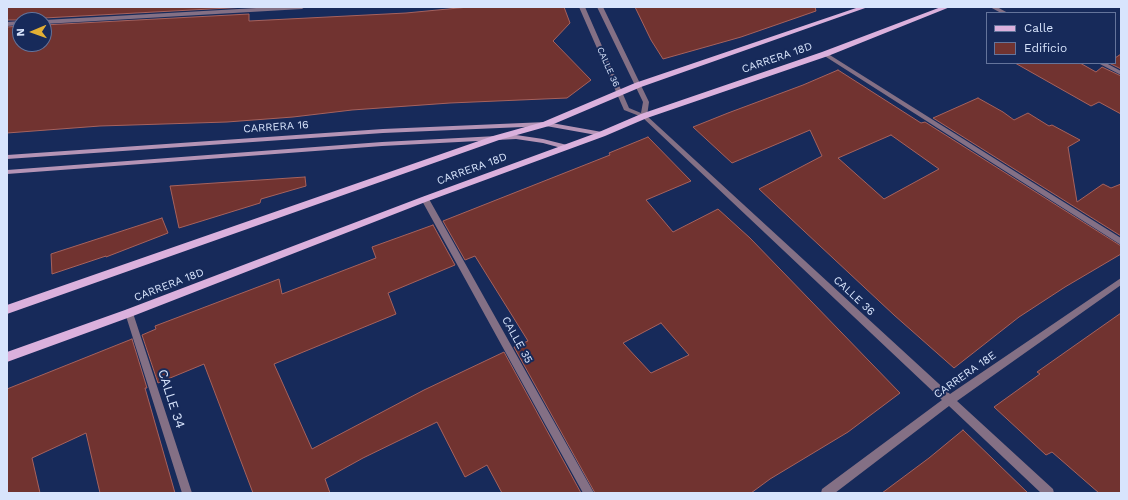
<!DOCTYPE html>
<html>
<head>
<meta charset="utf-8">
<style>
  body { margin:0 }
  #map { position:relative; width:1128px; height:500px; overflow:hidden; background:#172a5a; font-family:"Work Sans",sans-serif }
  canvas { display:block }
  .frame { position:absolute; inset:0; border:8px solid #d8e4fc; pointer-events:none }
  .legend { position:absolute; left:986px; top:12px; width:130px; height:52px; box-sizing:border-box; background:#172a5a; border:1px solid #64749b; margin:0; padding:5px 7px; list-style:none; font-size:12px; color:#d8e4fc }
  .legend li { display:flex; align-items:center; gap:8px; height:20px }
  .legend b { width:20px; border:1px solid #64749b }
  .north { position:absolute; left:12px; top:12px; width:40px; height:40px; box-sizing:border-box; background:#172a5a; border:1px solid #64749b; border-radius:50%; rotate:268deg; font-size:11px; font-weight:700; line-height:16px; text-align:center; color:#d8e4fc }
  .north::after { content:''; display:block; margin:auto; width:14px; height:18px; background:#e2af34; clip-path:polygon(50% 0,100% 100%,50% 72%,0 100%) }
</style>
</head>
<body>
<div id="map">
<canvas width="1128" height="500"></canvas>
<div class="frame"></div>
<ul class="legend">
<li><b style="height:5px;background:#dbb1dd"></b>Calle</li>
<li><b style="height:11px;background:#713330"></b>Edificio</li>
</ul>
<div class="north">N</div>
</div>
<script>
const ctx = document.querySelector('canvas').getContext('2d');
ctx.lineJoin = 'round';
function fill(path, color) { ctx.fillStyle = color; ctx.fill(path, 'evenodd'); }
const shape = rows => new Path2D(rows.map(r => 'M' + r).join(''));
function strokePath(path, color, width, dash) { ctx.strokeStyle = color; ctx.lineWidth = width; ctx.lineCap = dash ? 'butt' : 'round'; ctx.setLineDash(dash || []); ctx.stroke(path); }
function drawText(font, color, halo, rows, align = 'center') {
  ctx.font = font + ' "Work Sans",sans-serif'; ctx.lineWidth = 4; ctx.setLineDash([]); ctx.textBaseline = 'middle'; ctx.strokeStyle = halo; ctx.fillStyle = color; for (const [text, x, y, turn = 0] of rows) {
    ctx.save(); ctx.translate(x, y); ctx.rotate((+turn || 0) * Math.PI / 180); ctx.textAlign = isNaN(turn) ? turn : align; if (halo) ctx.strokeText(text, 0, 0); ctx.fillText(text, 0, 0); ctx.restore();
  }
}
const building = shape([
  [7,7,247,7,44,18,42,20,7,20,7,7],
  [469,7,564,7,570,23,553,41,591,80,567,98,450,103,352,110,293,117,227,122,100,126,7,133,7,27,20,26,20,44,44,44,44,25,249,14,249,21,406,13,469,7],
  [635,7,815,7,816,11,741,37,663,59,651,40,635,7],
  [1121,54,1121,69,1109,63,1115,63,1115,58,1121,54],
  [1015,63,1080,63,1096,72,1102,67,1121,76,1121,114,1099,102,1091,106,1015,63],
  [838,70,921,123,925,122,1121,246,1121,254,1065,287,1019,317,954,368,894,315,759,189,822,156,810,130,732,163,693,127,728,113,803,85,838,70],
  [891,135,939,169,884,199,838,158,891,135],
  [978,98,1003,112,1014,120,1028,113,1049,126,1052,125,1080,140,1068,147,1077,202,1103,184,1111,188,1121,184,1121,236,933,118,978,98],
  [648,137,691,181,646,200,673,232,718,209,750,238,900,393,848,432,770,479,751,493,595,493,514,347,528,341,475,256,465,260,443,221,610,155,609,153,648,137],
  [661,323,689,355,651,373,623,343,661,323],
  [305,177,306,186,261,199,260,203,179,228,170,186,305,177],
  [162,218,168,233,106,257,106,256,52,274,51,254,162,218],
  [433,225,455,265,388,293,396,314,274,364,312,449,424,390,504,352,581,493,502,493,487,465,465,477,437,422,363,458,325,479,330,493,253,493,204,364,158,383,142,335,156,329,155,326,279,279,282,294,376,258,372,247,433,225],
  [1121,313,1121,493,1099,493,1052,452,1046,455,994,407,1040,374,1037,372,1121,313],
  [132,339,147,388,145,388,175,493,100,493,86,433,32,458,40,493,7,493,7,389,132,339],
  [963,430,1028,493,882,493,929,458,963,430]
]);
const street = shape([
  [274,7,305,7,302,9,44,24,44,20,274,7],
  [579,7,585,7,629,108,641,113,643,102,597,7,603,7,649,102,647,116,950,394,1121,278,1121,285,957,401,1053,489,1054,493,1041,493,949,406,835,493,821,493,822,489,942,400,642,117,624,110,579,7],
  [990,7,997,7,1008,13,1001,13,990,7],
  [20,21,20,25,7,26,7,22,20,21],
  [825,52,1121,238,1121,245,823,55,822,54,825,52],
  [1098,63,1106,63,1121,71,1121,75,1098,63],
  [425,196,429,199,594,493,583,493,421,199,425,196],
  [129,309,132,310,133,313,192,493,182,493,125,313,126,310,129,309]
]);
const secondary = shape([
  [546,122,602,132,605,134,602,136,546,126,383,133,7,159,7,155,383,129,546,122],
  [516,135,543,139,567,145,568,147,565,149,543,143,516,139,382,146,7,174,7,170,382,142,516,135]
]);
const primary = shape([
  [859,7,868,7,641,87,549,126,499,140,7,314,7,305,493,136,543,122,635,83,859,7],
  [941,7,950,7,828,56,647,118,605,136,428,201,133,316,7,362,7,352,125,310,422,197,599,132,641,114,822,52,941,7]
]);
const farStreetnames = [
  ["CALLE 36",608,67,66]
];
const streetNames = [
  ["CARRERA 18D",777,58,-19],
  ["CARRERA 16",276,127,-4],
  ["CARRERA 18D",472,169,-20],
  ["CARRERA 18D",169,285,-21],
  ["CALLE 36",854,296,43],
  ["CALLE 35",517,340,61],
  ["CARRERA 18E",965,375,-35]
];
const nearStreetnames = [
  ["CALLE 34",171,399,72]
];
fill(building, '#713330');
strokePath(building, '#a6625d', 1);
fill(street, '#847085');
fill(secondary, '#b594b6');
fill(primary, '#dbb1dd');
drawText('9px', '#d8e4fc', '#172a5a', farStreetnames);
drawText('11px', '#d8e4fc', '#172a5a', streetNames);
drawText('13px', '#d8e4fc', '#172a5a', nearStreetnames);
</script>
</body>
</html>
